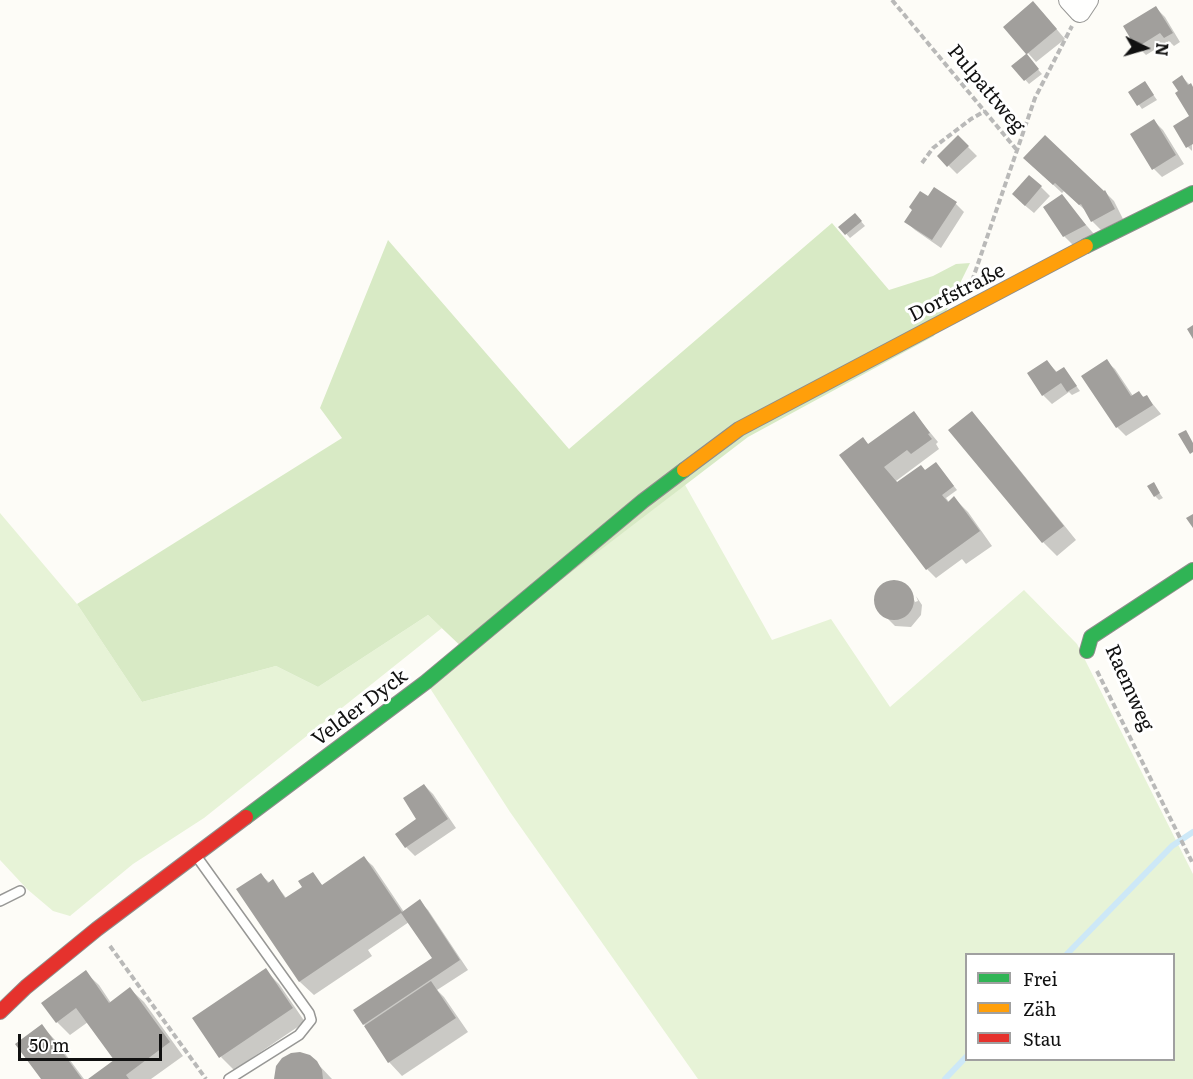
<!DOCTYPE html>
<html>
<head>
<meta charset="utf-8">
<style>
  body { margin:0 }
  #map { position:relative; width:1193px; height:1079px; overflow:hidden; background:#fdfcf7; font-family:Literata,serif }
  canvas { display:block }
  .legend { position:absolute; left:965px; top:953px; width:210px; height:108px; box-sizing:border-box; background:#fff; border:2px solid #a0a0a0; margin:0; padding:8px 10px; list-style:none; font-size:18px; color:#111 }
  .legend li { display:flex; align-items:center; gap:12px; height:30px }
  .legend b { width:30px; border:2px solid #a0a0a0 }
  .north { position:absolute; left:1115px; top:18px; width:60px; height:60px; -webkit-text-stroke:4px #fff; paint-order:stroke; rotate:95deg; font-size:16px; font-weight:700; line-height:24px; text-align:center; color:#111 }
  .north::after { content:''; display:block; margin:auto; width:21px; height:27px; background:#111; clip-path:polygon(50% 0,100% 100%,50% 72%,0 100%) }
  .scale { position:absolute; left:18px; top:1034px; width:144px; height:27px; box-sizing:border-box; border:3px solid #111; border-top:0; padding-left:8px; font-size:18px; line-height:21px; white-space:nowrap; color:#111; -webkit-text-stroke:4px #fff; paint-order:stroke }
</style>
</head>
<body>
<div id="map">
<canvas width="1193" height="1079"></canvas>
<ul class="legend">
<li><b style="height:8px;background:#30b455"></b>Frei</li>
<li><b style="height:8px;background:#ff9f0a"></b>Zäh</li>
<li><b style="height:8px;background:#e5322d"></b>Stau</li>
</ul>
<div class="north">N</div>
<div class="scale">50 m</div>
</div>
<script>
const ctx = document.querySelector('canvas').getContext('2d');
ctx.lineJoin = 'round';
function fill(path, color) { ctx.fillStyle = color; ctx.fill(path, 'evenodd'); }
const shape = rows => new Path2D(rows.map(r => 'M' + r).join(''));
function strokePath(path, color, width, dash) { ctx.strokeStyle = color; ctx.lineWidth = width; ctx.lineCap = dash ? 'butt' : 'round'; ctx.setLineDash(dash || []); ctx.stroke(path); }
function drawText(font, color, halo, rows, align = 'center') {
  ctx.font = font + ' Literata,serif'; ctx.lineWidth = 6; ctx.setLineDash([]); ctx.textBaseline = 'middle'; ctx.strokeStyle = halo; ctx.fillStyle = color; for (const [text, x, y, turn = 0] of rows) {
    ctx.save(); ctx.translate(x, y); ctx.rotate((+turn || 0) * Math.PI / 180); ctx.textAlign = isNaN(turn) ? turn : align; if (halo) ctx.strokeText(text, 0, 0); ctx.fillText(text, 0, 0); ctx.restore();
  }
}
const green = shape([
  [684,483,772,640,831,619,890,707,1024,590,1077,644,1193,874,1193,1079,698,1079,510,812,426,682],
  [966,954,1174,954,1174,1060,966,1060],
  [0,513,77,604,142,702,276,666,318,687,428,615,442,628,204,818,133,864,70,916,53,911,27,889,0,860]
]);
const forest = shape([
  [832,223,889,290,933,276,956,264,970,263,934,336,748,437,467,652,428,615,318,687,276,666,142,702,77,604,342,438,320,408,388,240,569,449]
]);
const shadow = shape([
  [1156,8,1165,17,1180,42,1174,46,1169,41,1146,55,1138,47],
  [1042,12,1065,39,1036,62,1005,27],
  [1027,57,1042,74,1029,84,1014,67],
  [1182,77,1193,88,1192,151,1188,147,1191,116,1180,92],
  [1148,87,1157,100,1142,109,1130,92],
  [1154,121,1163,130,1184,164,1162,177,1154,169],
  [958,137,977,156,957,174,939,156],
  [1034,167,1105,192,1114,201,1123,219,1101,230,1092,221,1086,211,1064,191,1062,193],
  [1041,187,1050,196,1034,213,1022,203],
  [929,198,956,204,964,212,941,248,915,230,906,222],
  [1073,210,1094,234,1073,245,1064,236],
  [859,219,865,226,850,238,840,227],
  [1106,361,1115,369,1133,396,1139,393,1145,398,1147,397,1161,414,1126,436,1117,427],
  [1047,362,1058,373,1064,369,1080,391,1072,395,1069,392,1052,404,1043,395],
  [914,413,938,442,936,444,939,449,896,481,898,483,940,468,957,490,946,498,949,502,954,498,968,512,992,546,966,564,962,559,936,578,927,569,875,500,863,439,869,445],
  [972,413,985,427,1076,540,1057,556,1043,542,997,485],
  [1153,484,1163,498,1159,500,1155,496],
  [898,582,910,590,915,602,918,601,916,596,922,605,921,615,911,627,895,626,878,609,876,605,876,594,879,589,887,583],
  [424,785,433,794,456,828,415,856,406,847,418,819],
  [364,858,373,866,404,912,419,901,428,910,468,970,437,990,444,997,468,1032,402,1076,389,1062,364,1024,434,959,409,922,368,950,372,956,314,995,300,982,262,924,261,875,270,883,273,881,287,899,320,883,323,886],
  [265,970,279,984,305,1022,234,1070,221,1057],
  [85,972,99,985,111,1003,130,989,144,1002,183,1056,151,1079,91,1079,120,1065,88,1022,70,1035,57,1022],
  [42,1026,55,1040,84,1079,43,1079],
  [316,1062,332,1079,275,1079]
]);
const stream = shape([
  [1067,954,1172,846,1193,832],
  [945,1079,966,1057]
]);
const building = shape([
  [1033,1,1057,29,1027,54,1039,69,1024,81,1011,66,1026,54,1003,27],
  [1156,6,1173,33,1164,38,1160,33,1136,48,1123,26],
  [1182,75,1188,85,1191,83,1193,87,1193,144,1186,148,1173,126,1189,116,1175,93,1178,91,1172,82],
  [1145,81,1154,95,1137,106,1128,92],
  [1154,119,1176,155,1152,170,1130,134],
  [958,135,969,146,947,167,937,156],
  [1045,135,1104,191,1105,190,1115,209,1091,222,1081,204,1079,205,1055,183,1053,185,1023,158],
  [1029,175,1042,186,1025,206,1012,194],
  [934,187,957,202,932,240,904,222,912,210,909,207,920,191,928,196],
  [1062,194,1086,225,1063,237,1043,207],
  [855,213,862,221,845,235,838,227],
  [1193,325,1193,339,1187,329],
  [1107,359,1131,396,1139,391,1143,397,1147,395,1153,405,1116,428,1081,376],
  [1047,360,1056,372,1064,367,1077,386,1067,392,1061,383,1042,396,1027,373],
  [914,411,930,433,928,434,932,439,911,454,907,450,884,467,897,482,921,465,925,470,936,462,954,486,942,495,948,502,954,496,980,531,926,570,839,455,863,437,868,444],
  [972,411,1064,526,1042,543,948,430],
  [1186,430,1193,443,1193,452,1190,454,1178,434],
  [1154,482,1160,493,1154,497,1147,486],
  [1193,514,1193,528,1186,518],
  '874 600a20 20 0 1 1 40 0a20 20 0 1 1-40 0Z',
  [424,784,448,819,405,848,395,834,416,819,403,798],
  [364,856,402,912,420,899,460,960,363,1025,353,1010,432,958,401,913,299,982,236,889,261,873,268,883,273,879,285,898,302,887,298,881,313,872,322,885],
  [266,968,293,1008,219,1058,192,1018],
  [86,970,109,1003,130,987,170,1042,126,1075,129,1079,88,1079,114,1060,76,1008,56,1023,41,1003],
  [431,981,456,1018,388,1063,364,1026],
  [42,1024,47,1031,82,1079,41,1079,15,1044],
  [300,1052,310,1055,317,1061,322,1070,323,1079,274,1079,276,1066,282,1058,291,1053]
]);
const path = shape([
  [892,0,1016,149],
  [922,163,933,148,971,119,985,111],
  [972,281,1035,98,1072,26],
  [1097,671,1193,864],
  [110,946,206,1079]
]);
const lane = shape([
  [197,857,309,1013,311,1020,299,1035,229,1079],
  [0,901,20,891]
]);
const street = shape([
  [1069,0,1080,12,1088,0]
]);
const fast = shape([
  [1086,246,1193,193],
  [1087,651,1091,637,1193,570],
  [246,817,426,682,643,501,684,470]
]);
const slow = shape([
  [684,470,739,429,1086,246]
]);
const jam = shape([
  [0,1012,26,987,97,929,246,817]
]);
const streetNames = [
  ["Pulpattweg",986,89,50],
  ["Dorfstraße",957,293,-27],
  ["Raemweg",1129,688,66],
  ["Velder Dyck",360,708,-37]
];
fill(green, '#e7f3d7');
fill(forest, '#d8eac5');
fill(shadow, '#0003');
strokePath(stream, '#cde8f7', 6);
fill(building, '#a19f9c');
strokePath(lane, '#979795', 12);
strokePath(street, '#979795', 22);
strokePath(fast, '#8e8d8b', 16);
strokePath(slow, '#8e8d8b', 16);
strokePath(jam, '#8e8d8b', 16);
strokePath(path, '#b9b9b8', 4, [6, 3]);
strokePath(lane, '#fffffe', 9);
strokePath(street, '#fffffe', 20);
strokePath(fast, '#30b455', 14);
strokePath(slow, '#ff9f0a', 14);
strokePath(jam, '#e5322d', 14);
drawText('20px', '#111', '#fff', streetNames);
</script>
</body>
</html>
